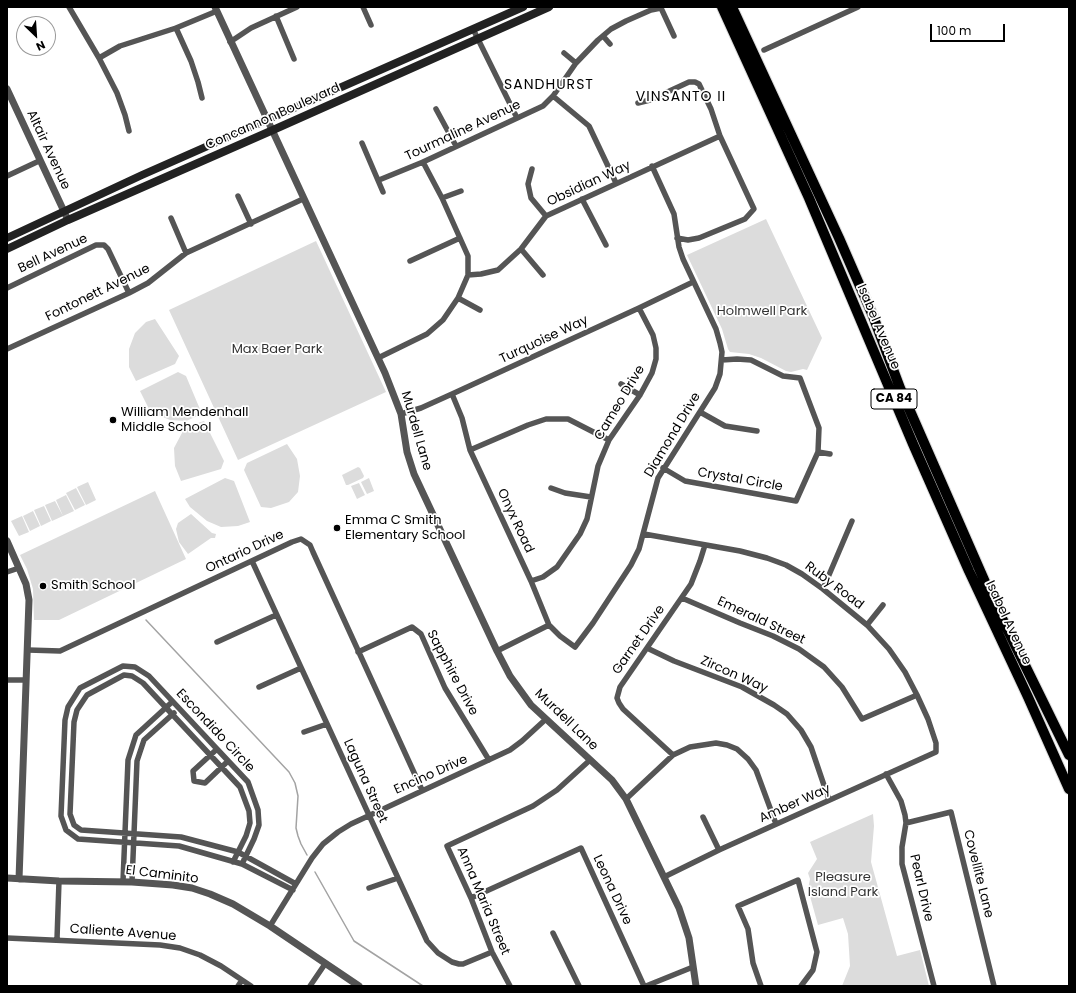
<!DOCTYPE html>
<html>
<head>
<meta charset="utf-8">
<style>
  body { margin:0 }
  #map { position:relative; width:1076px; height:993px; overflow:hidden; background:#fff; font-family:Poppins,sans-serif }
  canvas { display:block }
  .frame { position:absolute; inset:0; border:8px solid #000; pointer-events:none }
  .north { position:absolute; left:16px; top:16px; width:40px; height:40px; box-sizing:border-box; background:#fff; border:1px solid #999; border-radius:50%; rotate:155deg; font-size:11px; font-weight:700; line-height:16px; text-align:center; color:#000 }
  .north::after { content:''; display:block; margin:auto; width:14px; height:18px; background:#000; clip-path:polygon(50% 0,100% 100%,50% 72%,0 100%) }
  .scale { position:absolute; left:930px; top:24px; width:75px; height:18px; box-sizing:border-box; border:2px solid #000; border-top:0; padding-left:5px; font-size:12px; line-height:14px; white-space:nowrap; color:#000; -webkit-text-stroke:3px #fff; paint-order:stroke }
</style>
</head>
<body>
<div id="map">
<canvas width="1076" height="993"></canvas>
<div class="frame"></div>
<div class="north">N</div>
<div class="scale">100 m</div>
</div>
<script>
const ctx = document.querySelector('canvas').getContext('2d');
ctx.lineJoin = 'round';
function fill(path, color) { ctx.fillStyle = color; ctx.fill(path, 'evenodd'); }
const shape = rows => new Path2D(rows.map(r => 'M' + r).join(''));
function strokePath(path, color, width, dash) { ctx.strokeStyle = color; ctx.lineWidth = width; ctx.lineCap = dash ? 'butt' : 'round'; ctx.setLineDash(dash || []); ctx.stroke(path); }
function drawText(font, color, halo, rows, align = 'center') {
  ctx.font = font + ' Poppins,sans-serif'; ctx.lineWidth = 3.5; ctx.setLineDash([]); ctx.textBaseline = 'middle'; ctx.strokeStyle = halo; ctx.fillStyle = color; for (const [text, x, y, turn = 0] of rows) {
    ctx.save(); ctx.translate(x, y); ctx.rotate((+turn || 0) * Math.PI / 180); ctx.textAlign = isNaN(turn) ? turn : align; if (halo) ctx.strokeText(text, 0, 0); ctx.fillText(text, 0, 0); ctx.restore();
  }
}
const green = shape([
  [766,219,822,338,807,370,803,369,791,372,786,371,761,358,749,354,730,352,728,349,722,329,687,255],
  [316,241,386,392,238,460,169,310],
  [155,319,179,356,175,364,136,381,129,367,129,349,135,333,146,322],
  [178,372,186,376,202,414,186,421,170,420,158,415,149,409,140,391],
  [204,421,224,461,221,469,181,481,175,466,174,448,183,431,192,425],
  [287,444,297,459,300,476,298,492,289,502,271,508,261,507,244,470,247,463],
  [358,467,360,468,364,476,363,478,348,485,346,485,342,475],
  [225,478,234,481,250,522,238,526,221,527,207,521,190,507,185,499],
  [369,478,374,491,367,494,361,482],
  [88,482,96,500,86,505,77,487],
  [359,483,365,495,357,499,351,486],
  [76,488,85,505,75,510,66,493],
  [155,491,186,559,59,620,34,620,33,589,27,569,20,555],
  [66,495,74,511,63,516,56,500],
  [55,501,63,516,52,521,45,505],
  [44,506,51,521,41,526,34,510],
  [33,511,40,526,30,531,23,516],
  [191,514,212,533,216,534,215,538,211,538,188,554,179,542,176,529,178,523],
  [22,516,29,532,19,536,11,521],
  [873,814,874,826,871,862,897,956,920,950,929,986,842,986,850,966,848,934,843,918,818,925,808,889,810,879,808,873,817,859,810,842]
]);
const stream = shape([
  [146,620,289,772,295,783,298,796,296,828,298,836,301,844,307,855],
  [315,872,354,941,423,986]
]);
const minor = shape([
  [69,7,99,58,117,93,125,115,129,131],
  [363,7,371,25],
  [276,16,294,59],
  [176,28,191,61,198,82,202,98],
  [473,29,517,118],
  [603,36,610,44],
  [230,42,251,28,297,7],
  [764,50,858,7],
  [564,53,576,63],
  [99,58,120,46,176,28,217,11],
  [553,96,589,126,616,183],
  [638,103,650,100,689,82,695,82,699,84,711,109,720,136,754,209,745,219,699,238,688,240,677,238],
  [436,109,456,146],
  [362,143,383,192],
  [423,162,442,198,468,256,468,275],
  [532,169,528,184,531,198,546,216],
  [7,176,39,161],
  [379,180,423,162,543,106,553,96,576,63,598,40,611,29,626,21,651,10,661,8,674,36],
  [238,196,251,224],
  [442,198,461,191],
  [582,199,606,245],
  [171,218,186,253],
  [521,249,543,275],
  [410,261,460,238],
  [7,288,96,245,104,245,108,249,129,293],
  [458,298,480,310],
  [7,349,129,293,148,283,186,253,303,199],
  [378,358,427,334,443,320,458,298,468,275,481,274,498,270,521,249,546,216,720,136],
  [621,384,640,395],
  [452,394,462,418,470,450,531,581,549,625,560,636,575,647,593,623,631,565,639,549,658,478,715,388,720,374,722,352,720,343,716,329,683,259,679,247,674,214,652,166],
  [700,412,725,426,757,431],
  [401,414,421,408,452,394,639,308,693,282],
  [470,450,528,425,546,419,568,419,609,440],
  [818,452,830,454],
  [663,468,685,481,796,501,818,452,819,428,800,378,783,376,751,360,737,359,722,360],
  [551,488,565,493,591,497],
  [644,534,740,551,767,558,786,565,802,574,823,589,867,625,889,649,905,672,917,695,928,719,936,743,936,752,719,850,664,877],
  [252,561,427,941,438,953,452,962,459,964,463,964,492,952],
  [7,572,19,568],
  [531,581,543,577,557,567,580,534,587,519,598,466,609,440,640,395,652,373,656,359,656,348,653,335,639,308],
  [823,589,852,521],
  [682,598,740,623,773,636,799,649,824,667,842,687,862,719,917,695],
  [867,625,883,605],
  [217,642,276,615],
  [647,648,674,661,742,687,774,705,787,714,801,730,811,747,829,800],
  [28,650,60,651,292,542,301,539,310,545,313,552,422,790],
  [497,651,549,625],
  [358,652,412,627,421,634,445,688,489,760],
  [7,680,25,680],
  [259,687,301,668],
  [304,732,327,724],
  [217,749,193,771,194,781,205,783,228,761],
  [673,755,623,709,619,703,617,698,620,687,691,584,700,561,705,545],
  [886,774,901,801,905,815,906,823,902,847,902,864,934,986],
  [626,799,673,755,690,747,716,743,727,745,737,749,748,759,756,770,776,824],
  [703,817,719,850],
  [906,823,951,812,994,986],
  [233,862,246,836,250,823,249,811,240,787,143,683,132,676,124,675,87,695,77,710,74,722,70,814,74,825,81,830,181,837,238,852,296,884],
  [242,864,254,839,259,825,258,810,248,782,217,749,149,676,135,667,123,666,80,688,68,707,65,720,61,816,66,830,78,839,179,846,242,864,293,890],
  [123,881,128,760,136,735,172,702],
  [132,882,137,761,144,740,174,713],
  [369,888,398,878],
  [471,898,581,848,644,986],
  [270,926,312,858,323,844,338,832,351,824,510,750,522,741,546,719],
  [553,933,579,986],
  [7,938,160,945,180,948,200,955,221,966,251,986],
  [57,939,59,881],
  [238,986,242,980],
  [310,986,325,964],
  [510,986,492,952,471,898,447,846,533,806,557,790,590,760],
  [646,986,693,967],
  [761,986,753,963,748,929,738,906,798,880,817,952,813,970,801,986]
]);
const tertiary = shape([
  [215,7,385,373,401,414,407,452,414,474,497,651,510,676,531,705,612,780,626,799,679,908,689,938,696,986],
  [7,89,68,220],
  [7,541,26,584,29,600,19,879],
  [7,878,59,881,132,882,173,885,192,888,210,894,233,904,270,926,359,986]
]);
const secondary = shape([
  [7,238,142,175,523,7],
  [7,249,68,220,273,130,549,7]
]);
const trunk = shape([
  [722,7,809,198,913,444,969,571,1028,697,1069,789],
  [732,7,839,238,873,316,900,388,992,598,1069,755]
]);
const markers = [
  [113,420,4,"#000"],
  [337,528,4,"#000"],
  [43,586,4,"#000"]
];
const shields = [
  [894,399,46]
];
const shieldNames = [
  ["CA 84",894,399]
];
const streetNames = [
  ["Concannon Boulevard",273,117,-24],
  ["Tourmaline Avenue",463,131,-25],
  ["Altair Avenue",48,150,65],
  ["Obsidian Way",589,184,-25],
  ["Bell Avenue",53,254,-25],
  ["Fontonett Avenue",98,293,-26],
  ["Isabel Avenue",878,327,67],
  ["Turquoise Way",544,340,-25],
  ["Cameo Drive",620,403,-59],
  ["Murdell Lane",416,431,74],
  ["Diamond Drive",673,435,-59],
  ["Crystal Circle",740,480,10],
  ["Onyx Road",515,521,65],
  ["Ontario Drive",245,552,-25],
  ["Ruby Road",834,586,37],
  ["Emerald Street",761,621,25],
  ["Isabel Avenue",1008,623,65],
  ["Garnet Drive",639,640,-55],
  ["Sapphire Drive",452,673,62],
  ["Zircon Way",734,675,24],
  ["Murdell Lane",566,720,44],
  ["Escondido Circle",215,731,47],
  ["Encino Drive",431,775,-24],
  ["Laguna Street",365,781,66],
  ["Amber Way",795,804,-24],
  ["Covellite Lane",978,874,76],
  ["El Caminito",162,875,7],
  ["Pearl Drive",921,888,77],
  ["Leona Drive",612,890,65],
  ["Anna Maria Street",483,901,67],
  ["Caliente Avenue",123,933,4]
];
const parkNames = [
  ["Holmwell Park",762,312],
  ["Max Baer Park",277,350],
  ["Pleasure",843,878],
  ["Island Park",843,893]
];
const poiNames = [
  ["William Mendenhall",121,413],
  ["Middle School",121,428],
  ["Emma C Smith",345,521],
  ["Elementary School",345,536],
  ["Smith School",51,586]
];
const neighbourhoodNames = [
  ["SANDHURST",549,85],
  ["VINSANTO II",681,97]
];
fill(green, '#dcdcdc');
strokePath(stream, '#a3a3a3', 1.5);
strokePath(trunk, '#dbdbdb', 12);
strokePath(minor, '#555', 5.5);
strokePath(tertiary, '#555', 7);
strokePath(secondary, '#222', 8);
strokePath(trunk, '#000', 10);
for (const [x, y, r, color] of markers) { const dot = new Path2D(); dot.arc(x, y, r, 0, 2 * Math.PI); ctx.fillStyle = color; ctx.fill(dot); strokePath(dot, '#fff', 1.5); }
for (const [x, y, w] of shields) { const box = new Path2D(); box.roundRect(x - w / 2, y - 10, w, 20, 3); ctx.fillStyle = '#fff'; ctx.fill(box); strokePath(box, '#000', 1); }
drawText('bold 12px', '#000', null, shieldNames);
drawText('13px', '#000', '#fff', streetNames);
drawText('13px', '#333', '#fff', parkNames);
drawText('13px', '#000', '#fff', poiNames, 'left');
ctx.letterSpacing = '1px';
drawText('14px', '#000', '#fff', neighbourhoodNames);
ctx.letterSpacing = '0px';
</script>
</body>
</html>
